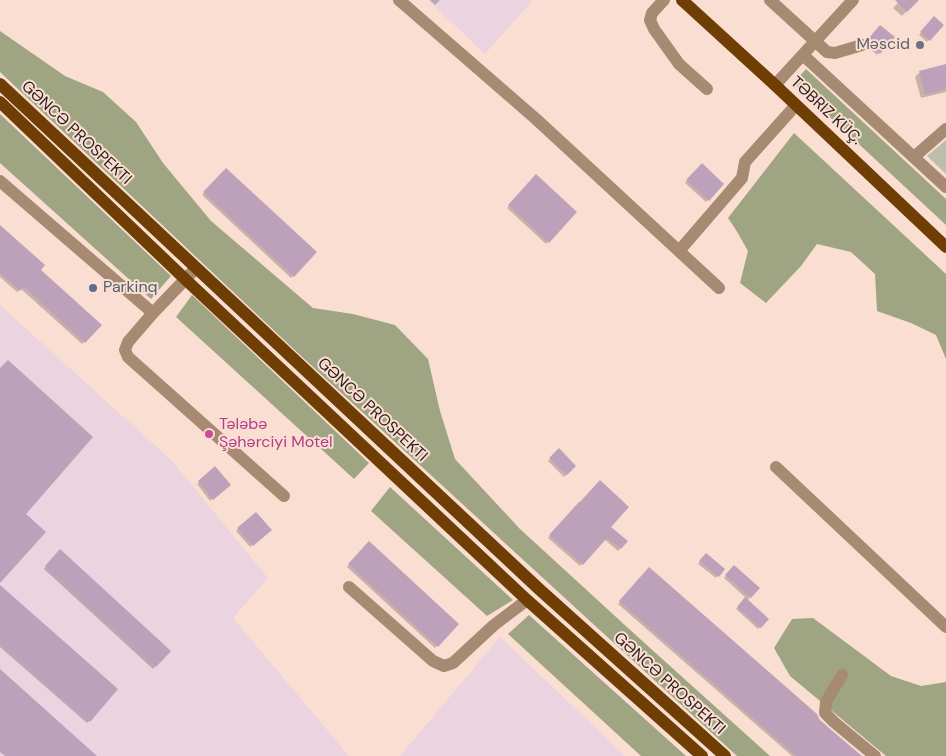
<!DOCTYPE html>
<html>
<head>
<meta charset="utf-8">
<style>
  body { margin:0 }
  canvas { display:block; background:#faded2 }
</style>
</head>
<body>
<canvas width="946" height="756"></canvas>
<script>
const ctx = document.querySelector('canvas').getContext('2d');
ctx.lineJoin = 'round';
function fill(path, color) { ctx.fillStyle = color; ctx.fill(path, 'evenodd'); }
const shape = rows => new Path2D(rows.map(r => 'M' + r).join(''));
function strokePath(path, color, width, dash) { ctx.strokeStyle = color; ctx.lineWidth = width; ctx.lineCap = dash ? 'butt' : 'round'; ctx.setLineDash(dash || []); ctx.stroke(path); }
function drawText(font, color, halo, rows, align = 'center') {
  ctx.font = font + ' "DM Sans",sans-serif'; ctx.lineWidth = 4; ctx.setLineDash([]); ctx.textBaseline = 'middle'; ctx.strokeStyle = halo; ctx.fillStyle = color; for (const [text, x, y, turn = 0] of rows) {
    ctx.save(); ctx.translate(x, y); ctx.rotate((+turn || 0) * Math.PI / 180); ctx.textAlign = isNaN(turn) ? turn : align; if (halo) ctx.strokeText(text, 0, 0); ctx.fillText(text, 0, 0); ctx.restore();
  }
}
const industrial = shape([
  [428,0,533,0,485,54],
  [0,305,172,461,268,578,233,618,349,756,0,756],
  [500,637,625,756,400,756]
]);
const green = shape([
  [946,140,946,174,927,156]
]);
const forest = shape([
  [0,31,65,76,103,92,136,122,163,163,211,221,313,308,353,314,395,325,428,359,440,411,455,459,520,529,639,638,770,756,737,756,300,355,0,72],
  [806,69,946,199,946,225,793,83],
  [0,114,171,276,151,299,0,163],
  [794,133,946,274,946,359,936,335,911,323,877,311,875,274,851,252,817,244,801,266,766,303,740,283,748,251,736,230,728,218],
  [192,295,369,463,354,479,176,317],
  [390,487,513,600,487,616,371,511],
  [529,615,686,756,641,756,508,634],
  [813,618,891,676,921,686,946,682,946,756,886,756,790,676,774,648,792,619]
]);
const shadow = shape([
  [430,0,440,0,435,5],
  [901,0,917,0,902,16,893,8],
  [934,18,942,25,927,42,919,35],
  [880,27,893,38,877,55,868,47,866,43],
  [946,65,946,92,921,98,915,77,919,73],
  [702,165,723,184,706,202,685,183],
  [226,170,315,253,291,278,202,195],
  [536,176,575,212,546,244,507,208],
  [0,226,39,270,100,325,82,344,21,289,17,292,0,277],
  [559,450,575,466,564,477,548,461],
  [215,468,229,485,210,501,197,484],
  [577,505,609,528,626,541,618,551,604,539,580,566,548,538],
  [256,514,270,530,250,547,236,531],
  [369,543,457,624,435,648,347,567],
  [60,551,169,651,153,669,44,569],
  [706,554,723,569,716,578,698,564],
  [734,567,759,588,747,601,768,619,758,629,736,609,746,598,724,578],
  [649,569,818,719,860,756,792,756,618,604],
  [0,587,117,689,87,723,0,647]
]);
const building = shape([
  [895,0,919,0,907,12],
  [934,16,944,25,930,41,920,32],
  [880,25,895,37,880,54,870,44,868,39],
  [946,64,946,89,925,95,919,71],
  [702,163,724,184,709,201,686,180],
  [226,168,317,252,294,277,203,192],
  [536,174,577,212,549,243,508,205],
  [0,225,45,265,41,270,102,325,85,343,24,287,20,291,0,273],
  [8,360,93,437,26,514,46,532,0,583,0,368],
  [559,448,576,466,567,475,549,458],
  [215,466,231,485,213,500,198,481],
  [600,480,629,507,611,527,628,541,621,549,607,538,583,565,549,535,579,502,580,502],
  [256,512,272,530,253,546,237,528],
  [369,541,459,624,438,647,348,564],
  [60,549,171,651,156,667,45,566],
  [706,553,725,569,719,577,699,561],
  [734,565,760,588,751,598,725,575],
  [649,567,817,714,819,719,829,728,862,756,796,756,619,601],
  [0,585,118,689,90,722,0,643],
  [745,597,769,619,761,628,737,607],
  [0,669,97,756,5,756,0,752]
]);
const minor = shape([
  [399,0,536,119,719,288],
  [664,0,652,13,650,20,654,29,679,64,707,89],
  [770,0,827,52,835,53,862,45],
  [803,55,946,187],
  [775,85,853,0],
  [914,157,946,129],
  [0,181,153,313,196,268],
  [679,251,742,178,745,162,796,105],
  [153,313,128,342,125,350,128,357,284,496],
  [776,467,946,627],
  [349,587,433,661,444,666,453,663,494,625,527,600],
  [842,675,826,702,825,713,834,722,875,756]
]);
const major = shape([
  [682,0,775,85,946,247],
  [0,84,539,589,725,756],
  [0,102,185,279,527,600,702,756]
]);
const markers = [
  [920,45,5,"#6b7280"],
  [93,288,5,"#5c6f8a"],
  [209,434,5,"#d1479c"]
];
const worshipNames = [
  ["Məscid",910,45]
];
const streetNames = [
  ["TƏBRIZ KÜÇ.",826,111,43],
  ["GƏNCƏ PROSPEKTI",76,133,43],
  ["GƏNCƏ PROSPEKTI",372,410,43],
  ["GƏNCƏ PROSPEKTI",669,684,42]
];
const serviceNames = [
  ["Parkinq",103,288]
];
const hotelNames = [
  ["Tələbə",219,425],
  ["Şəhərciyi Motel",219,443]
];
fill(industrial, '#ebd3df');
fill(green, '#bbbfaa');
fill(forest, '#9fa583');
fill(shadow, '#0003');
fill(building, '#bda0b9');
strokePath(minor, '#a68a72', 12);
strokePath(major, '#6e3e05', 12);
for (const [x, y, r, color] of markers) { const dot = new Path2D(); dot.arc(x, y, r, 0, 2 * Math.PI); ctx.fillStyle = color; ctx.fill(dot); strokePath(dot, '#faded2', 2); }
drawText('16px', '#5b616d', '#faded2', worshipNames, 'right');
drawText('16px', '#271d19', '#faded2', streetNames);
drawText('16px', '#4e5e75', '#faded2', serviceNames, 'left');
drawText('16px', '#b23c85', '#faded2', hotelNames, 'left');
</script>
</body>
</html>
